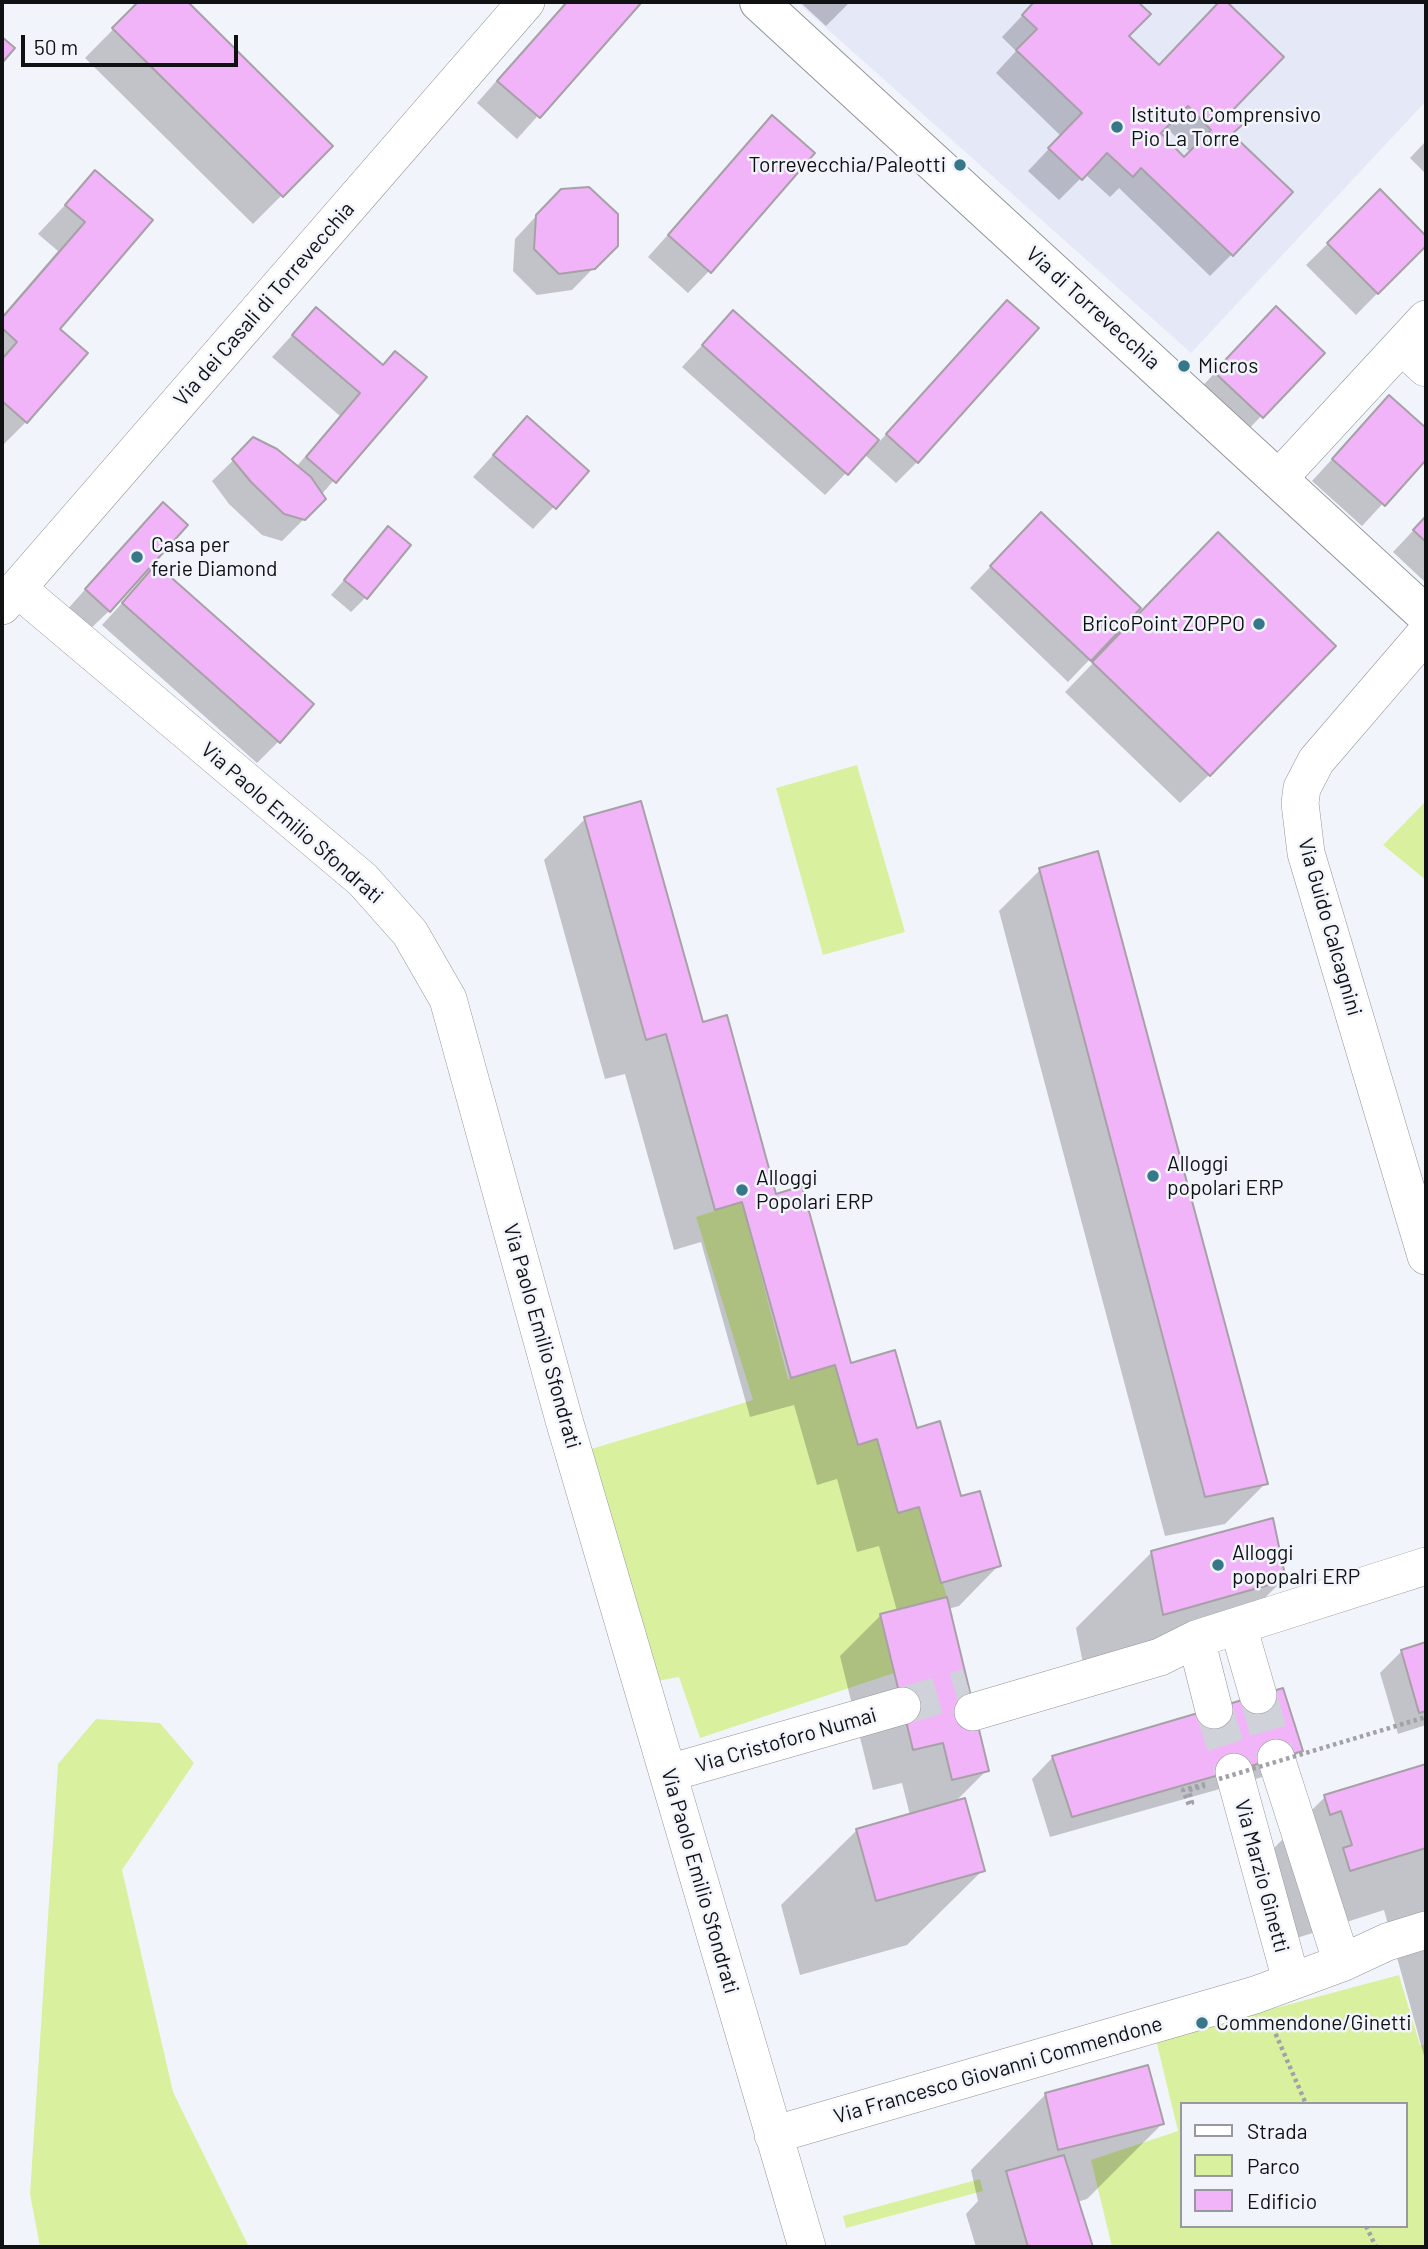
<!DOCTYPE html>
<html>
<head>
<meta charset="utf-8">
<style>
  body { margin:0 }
  #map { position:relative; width:1428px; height:2249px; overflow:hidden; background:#f2f4fc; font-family:Barlow,sans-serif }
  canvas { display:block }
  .frame { position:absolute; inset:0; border:4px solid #101113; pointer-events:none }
  .legend { position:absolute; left:1180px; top:2102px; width:228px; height:126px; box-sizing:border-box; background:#f2f4fc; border:2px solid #98999f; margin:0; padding:9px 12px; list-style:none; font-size:21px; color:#101113 }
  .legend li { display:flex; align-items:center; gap:14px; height:35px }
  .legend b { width:35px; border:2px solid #98999f }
  .scale { position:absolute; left:21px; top:35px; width:217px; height:32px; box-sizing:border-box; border:4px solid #101113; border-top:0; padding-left:9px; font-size:21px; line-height:24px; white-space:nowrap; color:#101113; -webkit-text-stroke:5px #f2f4fc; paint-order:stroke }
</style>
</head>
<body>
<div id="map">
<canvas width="1428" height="2249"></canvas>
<div class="frame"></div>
<ul class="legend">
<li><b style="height:9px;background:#fff"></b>Strada</li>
<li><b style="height:19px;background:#d9f19f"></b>Parco</li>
<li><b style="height:19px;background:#f2b4f8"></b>Edificio</li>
</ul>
<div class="scale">50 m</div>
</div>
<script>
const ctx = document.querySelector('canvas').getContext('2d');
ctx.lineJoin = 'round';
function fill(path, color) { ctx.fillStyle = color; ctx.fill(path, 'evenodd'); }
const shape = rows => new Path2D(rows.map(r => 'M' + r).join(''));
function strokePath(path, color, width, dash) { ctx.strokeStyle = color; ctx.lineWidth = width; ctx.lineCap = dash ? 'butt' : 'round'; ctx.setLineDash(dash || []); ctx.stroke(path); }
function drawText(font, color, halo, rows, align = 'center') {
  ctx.font = font + ' Barlow,sans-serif'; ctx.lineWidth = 5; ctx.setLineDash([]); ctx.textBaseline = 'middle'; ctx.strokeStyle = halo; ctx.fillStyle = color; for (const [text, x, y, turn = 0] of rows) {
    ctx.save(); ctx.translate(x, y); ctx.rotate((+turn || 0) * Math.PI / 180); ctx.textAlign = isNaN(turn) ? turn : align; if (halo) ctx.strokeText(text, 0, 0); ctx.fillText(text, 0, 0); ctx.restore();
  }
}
const built = shape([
  [797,2,1425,2,1426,101,1191,353]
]);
const green = shape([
  [857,765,905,932,823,955,776,788],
  [1426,801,1426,880,1383,845],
  [742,1202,788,1379,835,1365,858,1445,877,1439,898,1512,919,1507,947,1597,880,1614,894,1673,700,1738,679,1677,657,1681,588,1450,753,1400,696,1217],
  [96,1719,160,1723,194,1763,122,1870,173,2092,249,2247,40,2247,30,2194,58,1764],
  [1399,1975,1420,2045,1426,2045,1426,2247,1112,2247,1091,2160,1178,2131,1156,2040],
  [1181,2104,1405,2104,1405,2226,1181,2226],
  [980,2179,983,2191,846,2228,843,2216]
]);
const shadow = shape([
  [140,2,185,2,331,146,253,224,85,58],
  [566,2,640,2,517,139,477,103],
  [800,2,850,2,826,26],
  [1035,2,1135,2,1148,14,1126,36,1158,67,1224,2,1282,57,1228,114,1232,254,1210,276,1119,188,1110,197,1085,174,1059,200,1028,171,1061,136,996,73,1016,51,1002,37],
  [1166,127,1191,153,1184,159,1159,133],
  [772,118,709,271,688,293,648,257],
  [1426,141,1426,174,1410,158],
  [95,173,151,221,58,329,26,422,2,446,2,316,58,251,38,234],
  [1380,192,1426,238,1426,244,1356,315,1306,265],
  [539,213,616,245,572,290,537,295,513,271,515,239],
  [1007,302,917,462,896,483,864,454,825,495,682,367,733,312,879,442],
  [316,309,382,366,424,377,321,495,324,499,282,541,262,535,229,504,212,481,254,440,296,467,340,416,272,357],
  [1255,330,1322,353,1240,438,1194,395],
  [1389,397,1426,430,1426,457,1362,526,1312,481],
  [527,418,587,471,533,529,473,477],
  [1426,517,1426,583,1393,552],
  [142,526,109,611,87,632,65,612],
  [388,529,366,597,351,612,331,595],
  [1020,536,1139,608,1068,682,970,588],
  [1190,563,1209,775,1180,803,1065,692],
  [156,566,279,741,257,763,102,625],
  [585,819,702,1024,850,1365,915,1430,999,1565,959,1606,948,1609,987,1770,954,1803,983,1870,907,1945,800,1975,781,1905,857,1830,910,1815,902,1783,873,1790,840,1656,881,1615,897,1611,879,1546,857,1552,837,1479,817,1485,794,1405,750,1417,701,1242,674,1250,625,1074,605,1079,544,860],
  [1040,870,1266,1483,1225,1524,1165,1536,999,911],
  [1152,1552,1284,1579,1208,1654,1088,1689,1076,1628],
  [1426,1644,1426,1725,1398,1734,1380,1673,1402,1651],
  [1301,1750,1280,1772,1050,1837,1032,1779,1053,1757],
  [1426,1765,1426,2063,1384,1910,1275,1945,1250,1872,1325,1797],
  [1046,2094,1162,2124,1087,2199,1077,2202,1091,2247,976,2247,966,2214,978,2201,971,2170]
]);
const building = shape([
  [138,2,188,2,333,146,283,197,112,28,138,2],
  [567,2,642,2,540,118,497,81,567,2],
  [1034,2,1138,2,1151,14,1129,36,1159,65,1219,2,1227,2,1284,57,1230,113,1242,125,1232,134,1293,192,1233,256,1141,168,1133,177,1107,153,1082,180,1048,148,1082,113,1016,50,1037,29,1022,15,1034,2],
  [1188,106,1211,130,1184,157,1161,133,1188,106],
  [2,37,15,48,2,63,2,37],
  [772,115,815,153,711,273,668,235,772,115],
  [95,170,153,220,60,329,88,353,27,423,2,401,2,359,17,342,2,328,2,318,85,222,65,205,95,170],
  [589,187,618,214,618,246,595,269,559,274,534,249,536,215,561,189,589,187],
  [1380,189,1426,236,1426,246,1378,294,1327,243,1380,189],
  [1007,300,1039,328,918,463,886,434,1007,300],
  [1276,306,1325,353,1263,418,1214,372,1276,306],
  [316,307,383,365,395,351,427,377,336,483,306,457,360,393,292,335,316,307],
  [733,310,879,440,848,475,702,345,733,310],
  [1389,395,1426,428,1426,460,1385,506,1332,459,1389,395],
  [527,416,589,471,556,509,493,455,527,416],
  [253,437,277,449,311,477,326,499,305,520,284,514,251,482,232,459,253,437],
  [163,502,188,525,110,612,85,589,163,502],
  [1041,512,1141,608,1091,661,990,566,1041,512],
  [1426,516,1426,542,1413,530,1426,516],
  [388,526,411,545,367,599,344,580,388,526],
  [1218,532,1336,646,1210,776,1092,662,1218,532],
  [156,564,314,704,280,743,122,603,156,564],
  [641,801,703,1022,727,1015,776,1194,802,1186,851,1363,895,1350,917,1428,940,1421,961,1496,980,1491,1001,1566,941,1583,919,1507,898,1513,877,1439,858,1445,835,1365,791,1378,742,1202,715,1210,666,1034,646,1040,584,817,641,801],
  [1098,851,1268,1484,1205,1497,1039,868,1098,851],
  [1273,1518,1286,1580,1163,1615,1151,1551,1273,1518],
  [947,1597,989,1771,952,1780,943,1743,913,1750,880,1614,947,1597],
  [1426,1642,1426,1711,1419,1713,1401,1650,1426,1642],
  [1283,1688,1303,1751,1072,1817,1052,1756,1283,1688],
  [1426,1764,1426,1848,1350,1871,1343,1848,1352,1845,1341,1811,1330,1815,1324,1795,1426,1764],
  [965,1798,985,1871,876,1901,856,1829,965,1798],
  [1148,2065,1164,2124,1058,2150,1045,2093,1148,2065],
  [1064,2155,1093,2247,1028,2247,1006,2171,1064,2155]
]);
const minorTunnel = shape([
  [1258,1695,1276,1758],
  [902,1706,968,1687],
  [1214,1710,1234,1772]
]);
const path = shape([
  [1205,1784,1183,1790,1189,1805,1192,1803,1189,1790,1205,1786],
  [1270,2021,1306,2104],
  [1366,2226,1376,2247]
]);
const minor = shape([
  [1402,346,1426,368],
  [1279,478,1426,319],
  [18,589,363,880,410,933,448,999,564,1420,807,2247],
  [2,606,526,2],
  [1426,633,1316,761,1302,788,1300,803,1306,853,1426,1256],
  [1238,1626,1258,1695],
  [1196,1639,1214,1710],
  [973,1712,1160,1657,1196,1639,1426,1566],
  [1276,1758,1342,1963],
  [1234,1772,1291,1980],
  [669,1773,902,1706],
  [773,2135,1255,1995,1342,1963,1387,1942,1426,1930]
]);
const major = shape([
  [759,2,1426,615]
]);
const pathBridge = shape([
  [1219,1779,1426,1717]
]);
const markers = [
  [1117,127,7,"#367789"],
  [960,165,7,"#367789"],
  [1184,366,7,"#367789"],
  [137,557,7,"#367789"],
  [1259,624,7,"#367789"],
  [1153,1176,7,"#367789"],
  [742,1190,7,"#367789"],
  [1218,1565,7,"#367789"],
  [1202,2023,7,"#367789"]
];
const poiNames = [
  ["Istituto Comprensivo",1131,115],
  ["Pio La Torre",1131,139],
  ["Torrevecchia/Paleotti",946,165,"right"],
  ["Micros",1198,366],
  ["Casa per",151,545],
  ["ferie Diamond",151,569],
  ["BricoPoint ZOPPO",1245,624,"right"],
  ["Alloggi",1167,1164],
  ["popolari ERP",1167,1188],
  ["Alloggi",756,1178],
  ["Popolari ERP",756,1202],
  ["Alloggi",1232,1553],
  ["popopalri ERP",1232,1577],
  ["Commendone/Ginetti",1216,2023]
];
const streetNames = [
  ["Via dei Casali di Torrevecchia",264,304,-49],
  ["Via di Torrevecchia",1093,308,42],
  ["Via Paolo Emilio Sfondrati",292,823,41],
  ["Via Guido Calcagnini",1330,927,74],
  ["Via Paolo Emilio Sfondrati",542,1336,74],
  ["Via Cristoforo Numai",786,1740,-16],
  ["Via Marzio Ginetti",1262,1876,75],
  ["Via Paolo Emilio Sfondrati",700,1881,74],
  ["Via Francesco Giovanni Commendone",998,2070,-16]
];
fill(built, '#e4e8f7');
fill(green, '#d9f19f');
fill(shadow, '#0003');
fill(building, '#f2b4f8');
strokePath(building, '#a7a1a7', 2);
strokePath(minorTunnel, '#d0d2d9', 37, [37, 18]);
strokePath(minor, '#92949b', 38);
strokePath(major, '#92949b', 40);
strokePath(path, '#a1a2a8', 4.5, [3.5, 3.5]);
strokePath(minor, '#fff', 37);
strokePath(major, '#fff', 38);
strokePath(pathBridge, '#a1a2a8', 4.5, [3.5, 3.5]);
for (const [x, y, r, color] of markers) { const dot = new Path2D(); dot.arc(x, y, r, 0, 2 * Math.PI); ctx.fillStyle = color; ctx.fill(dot); strokePath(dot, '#f2f4fc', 2.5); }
drawText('21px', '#101113', '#f2f4fc', poiNames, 'left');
drawText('21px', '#101113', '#f2f4fc', streetNames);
</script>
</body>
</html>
